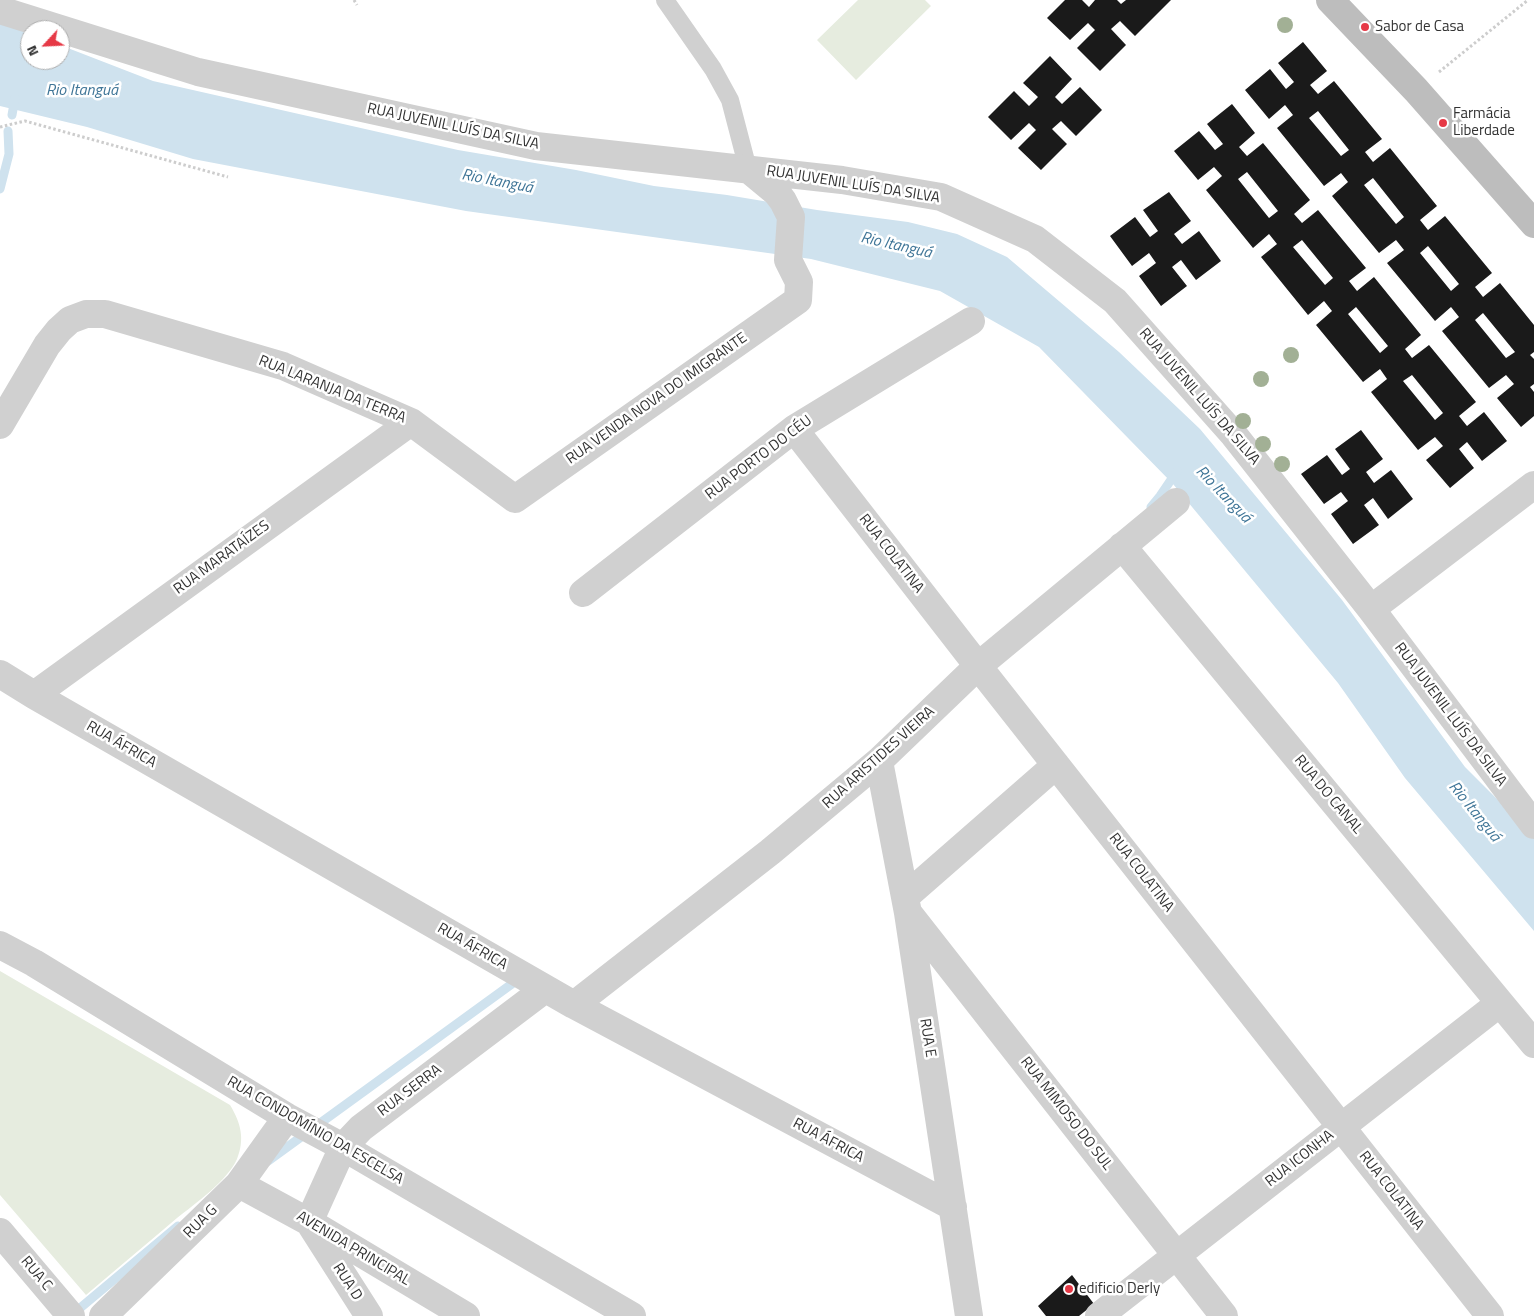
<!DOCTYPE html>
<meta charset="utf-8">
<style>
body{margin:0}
#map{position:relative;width:1534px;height:1316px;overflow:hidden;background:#fff;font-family:"Titillium Web",sans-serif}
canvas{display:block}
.north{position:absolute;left:20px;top:20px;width:50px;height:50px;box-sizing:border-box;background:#fff;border:1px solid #adadad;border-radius:50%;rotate:245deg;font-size:14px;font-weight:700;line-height:20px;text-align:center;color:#333}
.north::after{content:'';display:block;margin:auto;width:18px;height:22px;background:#e63946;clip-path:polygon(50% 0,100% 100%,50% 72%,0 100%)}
</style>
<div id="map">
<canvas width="1534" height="1316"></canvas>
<div class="north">N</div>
</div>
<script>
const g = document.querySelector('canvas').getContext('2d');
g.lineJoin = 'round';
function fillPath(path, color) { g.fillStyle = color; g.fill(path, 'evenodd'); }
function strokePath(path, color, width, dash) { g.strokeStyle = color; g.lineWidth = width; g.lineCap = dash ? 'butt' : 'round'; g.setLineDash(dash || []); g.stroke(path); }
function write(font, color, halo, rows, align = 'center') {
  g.font = font + ' "Titillium Web",sans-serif'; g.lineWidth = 5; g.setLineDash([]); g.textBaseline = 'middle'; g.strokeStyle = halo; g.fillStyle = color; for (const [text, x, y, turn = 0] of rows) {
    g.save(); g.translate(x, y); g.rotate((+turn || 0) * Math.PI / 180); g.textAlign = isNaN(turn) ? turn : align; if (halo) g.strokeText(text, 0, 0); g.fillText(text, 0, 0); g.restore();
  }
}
fillPath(new Path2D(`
 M858,0H925L931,6L856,80L817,40Z
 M0,971L230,1105C241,1123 245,1139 237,1159C228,1180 195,1204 177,1218C147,1244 116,1269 86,1295L0,1195Z`), '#e6ecdf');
fillPath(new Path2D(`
 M0,21L30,33V60H60V45L153,81L458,150L576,170L654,186L727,195L817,210L908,222L957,234L1007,257L1119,352L1200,429L1342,600L1465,767L1534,836V931L1405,778L1338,683L1173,484L1039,347L940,291L811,259L466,211L193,159L87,127L0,106Z`), '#cfe2ee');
strokePath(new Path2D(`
 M12,115L15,98
 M0,189L9,154L8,131
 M1151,507L1160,496L1177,471
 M268,1161L520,978
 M73,1314L178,1226`), '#cfe2ee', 9);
fillPath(new Path2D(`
 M1065,0H1082L1089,7L1095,0H1117L1121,4L1126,0H1171L1135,36L1120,21L1111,29L1126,45L1100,71L1077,48L1095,30L1088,23L1070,40L1047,18Z
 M1303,42L1327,71L1310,85L1318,94L1334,81L1382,139L1365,152L1373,162L1390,148L1437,206L1420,220L1428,230L1445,216L1492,273L1475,287L1483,297L1500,283L1534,325V352L1530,355L1534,359V384L1530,387L1534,392V416L1521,427L1497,398L1514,384L1506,375L1489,388L1442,331L1459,317L1451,307L1435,321L1387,263L1404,250L1396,240L1379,253L1332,196L1348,182L1341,173L1324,186L1277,128L1293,115L1285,105L1269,119L1245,90L1270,69L1286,89L1294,82L1278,63ZM1318,111L1349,150L1341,156L1309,118ZM1373,178L1404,217L1396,224L1364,185ZM1428,246L1459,284L1451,291L1420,253ZM1483,313L1515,352L1506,358L1475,320Z
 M1050,56L1072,79L1055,97L1062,104L1080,87L1102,110L1076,136L1061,121L1052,129L1067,144L1041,170L1018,148L1036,130L1029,123L1011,140L988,117L1014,91L1029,106L1038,97L1023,83Z
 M1232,104L1255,133L1239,147L1247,156L1263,143L1310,200L1294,214L1302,223L1318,210L1366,268L1349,281L1357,291L1374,277L1421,335L1405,349L1412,358L1429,345L1476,402L1459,416L1467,426L1484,412L1507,441L1482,461L1467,442L1459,449L1474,468L1450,488L1426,460L1443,446L1435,437L1418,450L1371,392L1387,379L1380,369L1363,382L1316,325L1332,311L1324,301L1308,315L1261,257L1277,244L1269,234L1253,248L1206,190L1222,176L1214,167L1198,180L1174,151L1199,131L1215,150L1223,144L1207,124ZM1247,172L1278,211L1269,218L1238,179ZM1302,240L1333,278L1325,285L1293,247ZM1356,307L1388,346L1380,353L1348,314ZM1412,375L1443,413L1435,420L1403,381Z
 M1169,192L1191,221L1174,234L1182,244L1199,231L1221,261L1196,280L1181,260L1172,267L1187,286L1161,306L1139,276L1156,263L1149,253L1132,266L1110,236L1135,217L1150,237L1158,231L1143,210Z
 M1361,430L1383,459L1366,472L1374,483L1391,470L1413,499L1388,519L1373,498L1364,505L1379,525L1353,544L1331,514L1348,501L1341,492L1324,504L1301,474L1327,455L1342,475L1350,469L1335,449Z
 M1072,1275L1094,1304L1079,1316H1046L1038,1306Z`), '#1a1a1a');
strokePath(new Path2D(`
 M354,0L357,5
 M1439,72L1528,0
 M0,127L25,121L228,177`), '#cdcdcd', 3, [2.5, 2.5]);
strokePath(new Path2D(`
 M665,0L713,69L730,100L748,169`), '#d0d0d0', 18);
strokePath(new Path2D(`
 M0,10L198,72L536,146L842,180L941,197L1035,239L1115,301L1234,435L1371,609L1534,825
 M0,425L47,345L59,330L70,320L86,314H105L283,366L411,422L515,499L798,300L799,282L788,260L791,217L783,201L777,193L748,169
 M794,429L978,666L1490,1316
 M1122,546L1534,1044
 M583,593L794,429L971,321
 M1371,609L1534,485
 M0,674L34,695L574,1005L953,1207
 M34,695L411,422
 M879,761L908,913L969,1316
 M905,897L1056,765
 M909,914L1224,1316
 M0,945L34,963L287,1117L343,1147L632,1316
 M574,1005L770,852L879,761L978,666L1176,502
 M239,1184L309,1222L466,1316
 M0,1232L71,1316
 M103,1316L239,1184L287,1117
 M369,1316L309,1222L343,1147L361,1128L545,989
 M1099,1316L1500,1003`), '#d0d0d0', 28);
strokePath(new Path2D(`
 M1330,0L1416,90L1534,224`), '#bdbdbd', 28);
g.fillStyle = '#a2b095';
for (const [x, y] of [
 [1285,25],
 [1291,355],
 [1261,379],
 [1243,421],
 [1263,444],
 [1282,464]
]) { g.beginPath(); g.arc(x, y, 8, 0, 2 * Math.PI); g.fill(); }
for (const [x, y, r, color] of [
 [1365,27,5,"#e63946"],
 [1443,123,5,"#e63946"],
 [1069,1289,5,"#e63946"]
]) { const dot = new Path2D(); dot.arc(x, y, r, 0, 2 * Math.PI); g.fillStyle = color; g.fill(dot); strokePath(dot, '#fff', 2); }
write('15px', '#333', '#fff', [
 ["Sabor de Casa",1375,27],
 ["Farmácia",1453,114],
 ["Liberdade",1453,131],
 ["edificio Derly",1079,1289]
], 'left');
write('15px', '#333', '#fff', [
 ["RUA JUVENIL LUÍS DA SILVA",453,127,12],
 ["RUA JUVENIL LUÍS DA SILVA",853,185,9],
 ["RUA LARANJA DA TERRA",332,390,22],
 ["RUA JUVENIL LUÍS DA SILVA",1199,397,49],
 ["RUA VENDA NOVA DO IMIGRANTE",657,399,-35],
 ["RUA PORTO DO CÉU",759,458,-37],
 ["RUA COLATINA",891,554,52],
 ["RUA MARATAÍZES",222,558,-36],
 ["RUA JUVENIL LUÍS DA SILVA",1450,715,53],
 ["RUA ÁFRICA",121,745,30],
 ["RUA ARISTIDES VIEIRA",879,758,-42],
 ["RUA DO CANAL",1328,795,50],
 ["RUA COLATINA",1141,873,52],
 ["RUA ÁFRICA",472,947,30],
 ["RUA E",927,1038,81],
 ["RUA SERRA",410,1091,-37],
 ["RUA MIMOSO DO SUL",1066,1114,52],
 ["RUA CONDOMÍNIO DA ESCELSA",315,1131,30],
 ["RUA ÁFRICA",828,1141,28],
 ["RUA ICONHA",1300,1159,-38],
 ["RUA COLATINA",1391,1191,52],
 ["RUA G",201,1222,-45],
 ["AVENIDA PRINCIPAL",353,1249,31],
 ["RUA C",36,1274,50],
 ["RUA D",347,1282,57]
]);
write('italic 16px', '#3f7597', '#fff', [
 ["Rio Itanguá",82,91],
 ["Rio Itanguá",497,182,11],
 ["Rio Itanguá",896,246,13],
 ["Rio Itanguá",1223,495,46],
 ["Rio Itanguá",1474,812,51]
]);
</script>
